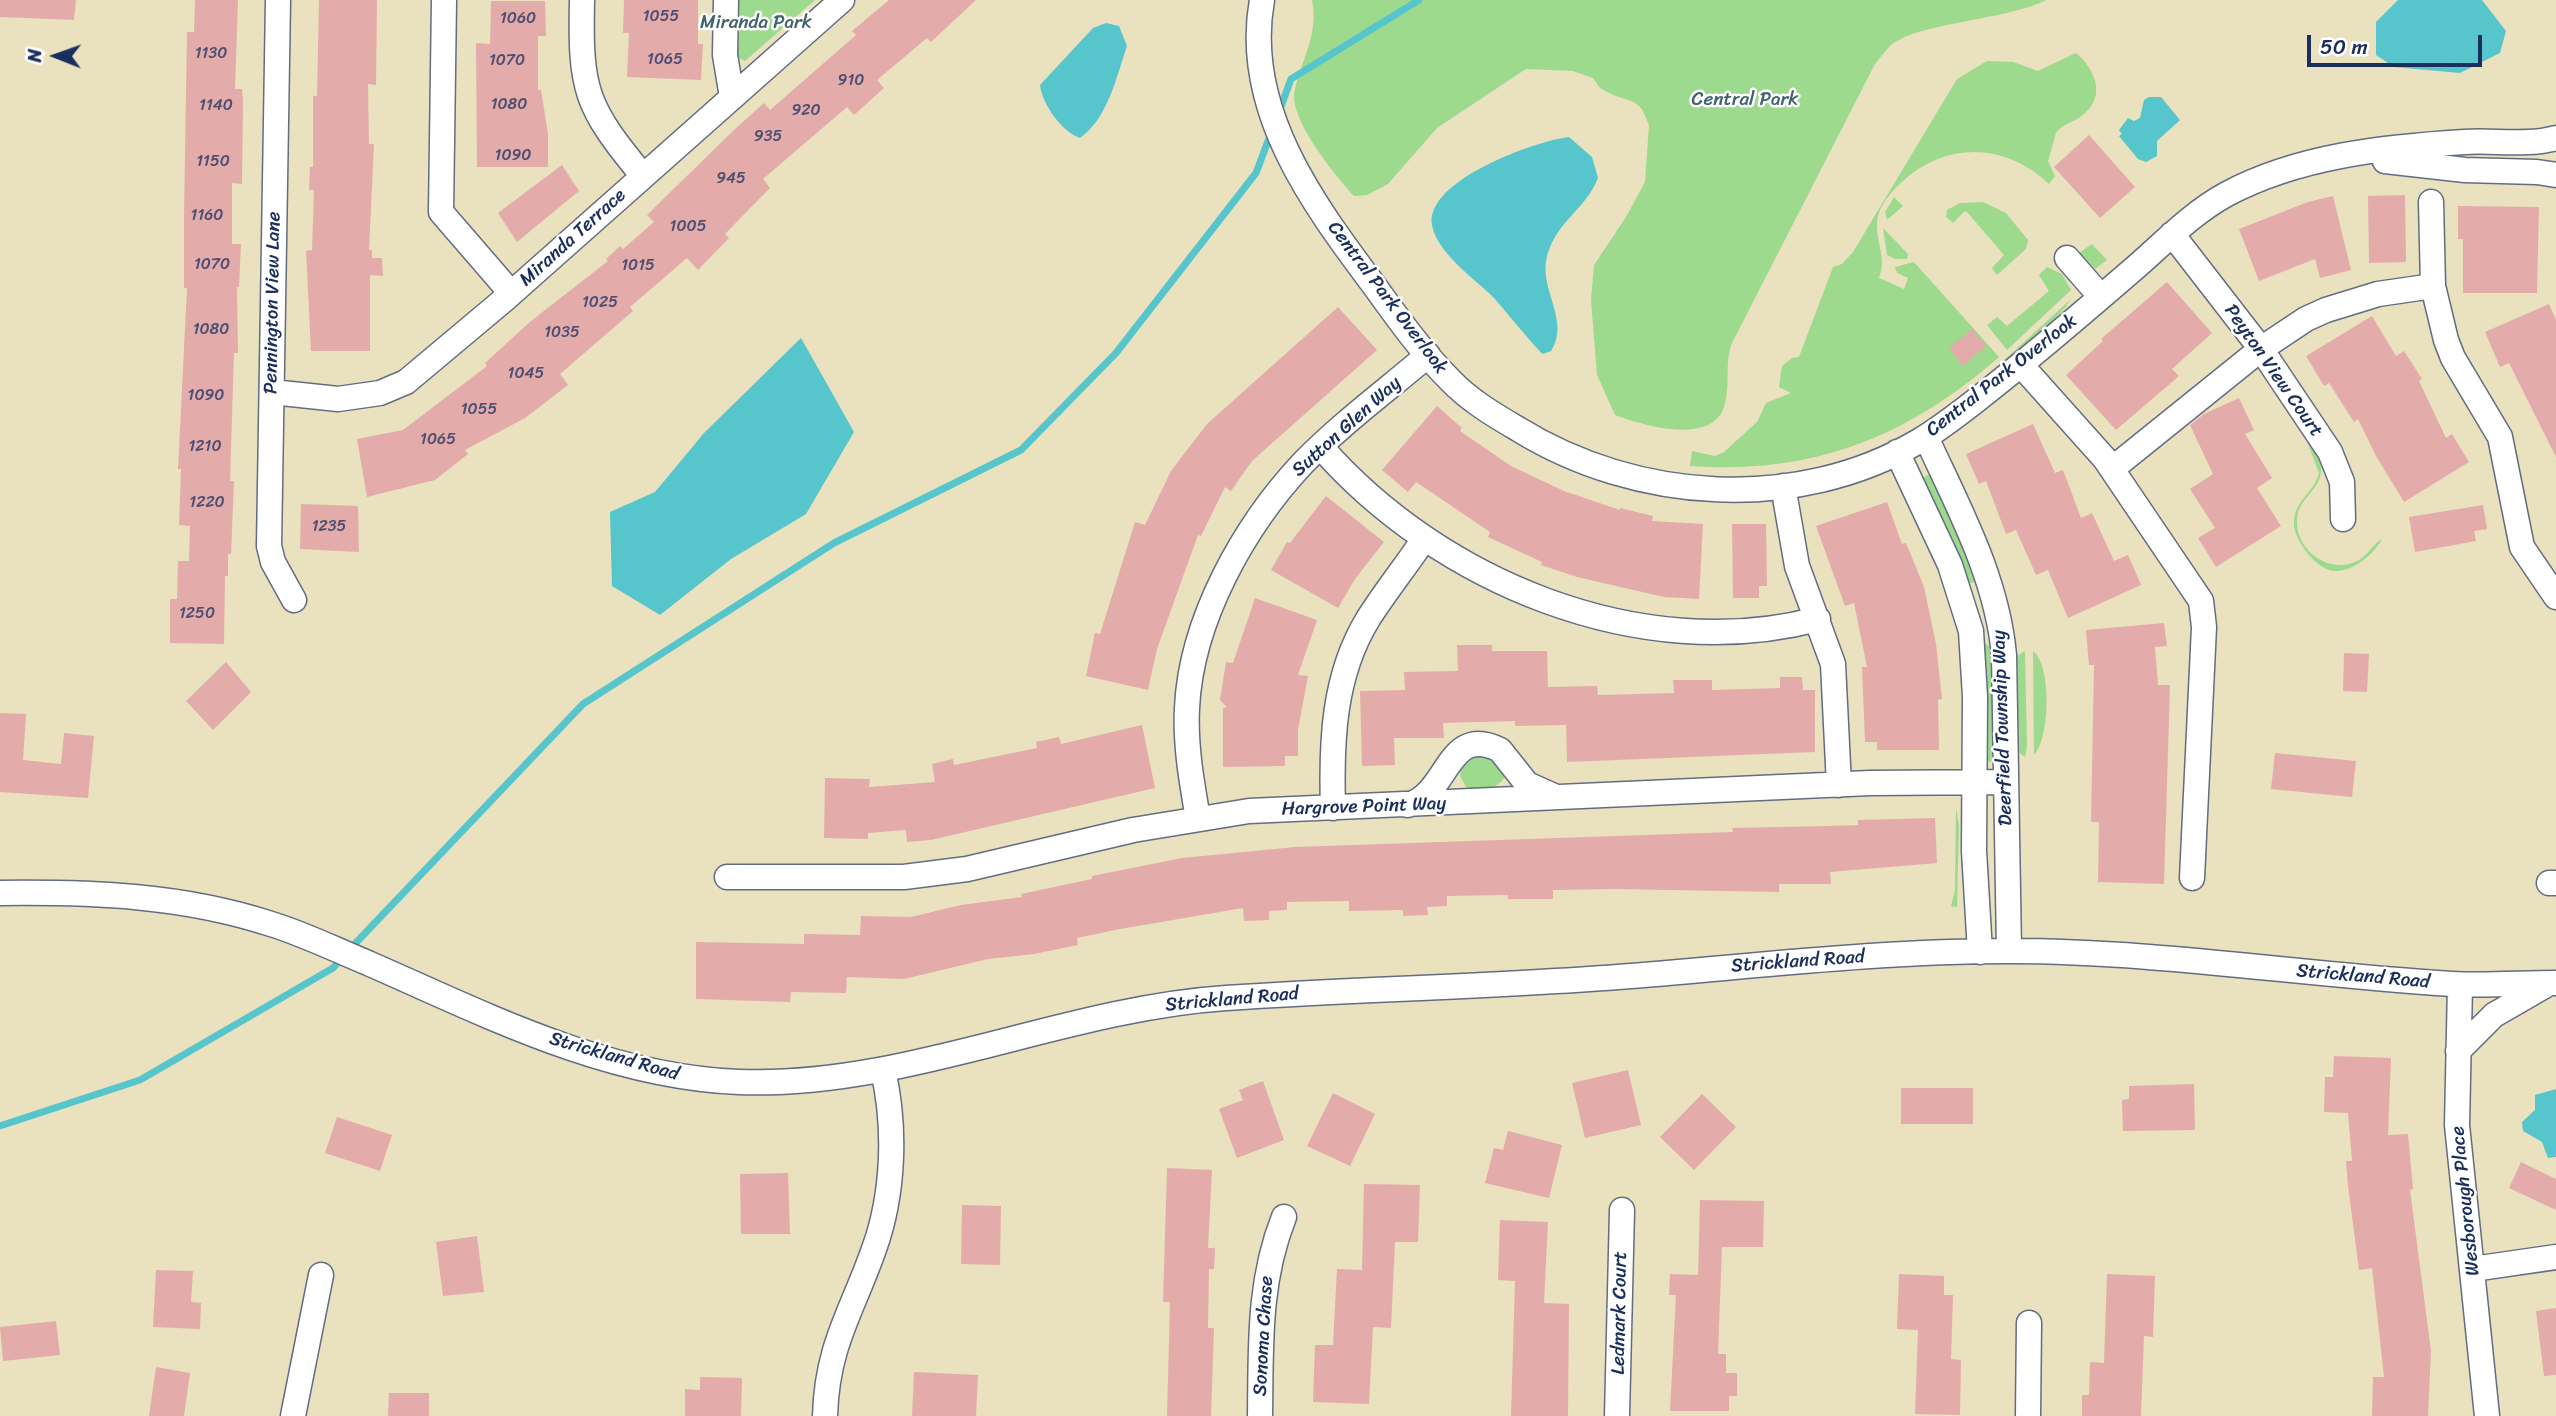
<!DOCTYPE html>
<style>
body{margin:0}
#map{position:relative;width:2556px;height:1416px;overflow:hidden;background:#eae1bf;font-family:Sriracha,sans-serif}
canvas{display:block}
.north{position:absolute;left:21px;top:21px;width:70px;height:70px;-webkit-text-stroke:5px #fff;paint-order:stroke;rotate:271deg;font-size:19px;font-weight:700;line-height:28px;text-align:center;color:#1b2f5e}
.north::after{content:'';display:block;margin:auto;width:24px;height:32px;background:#1b2f5e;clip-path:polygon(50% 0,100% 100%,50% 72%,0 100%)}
.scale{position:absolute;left:2307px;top:35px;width:175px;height:32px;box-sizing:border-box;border:4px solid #1b2f5e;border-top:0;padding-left:9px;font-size:21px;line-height:24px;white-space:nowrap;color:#1b2f5e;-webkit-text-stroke:5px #fff;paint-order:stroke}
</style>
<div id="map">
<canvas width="2556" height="1416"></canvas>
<div class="north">N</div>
<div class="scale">50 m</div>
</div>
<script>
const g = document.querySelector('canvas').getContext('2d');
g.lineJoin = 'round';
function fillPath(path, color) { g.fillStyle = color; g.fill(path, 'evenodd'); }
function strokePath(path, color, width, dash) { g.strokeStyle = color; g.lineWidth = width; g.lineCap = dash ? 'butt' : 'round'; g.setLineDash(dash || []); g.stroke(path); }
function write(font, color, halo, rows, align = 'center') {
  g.font = font + ' Sriracha,sans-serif'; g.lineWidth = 5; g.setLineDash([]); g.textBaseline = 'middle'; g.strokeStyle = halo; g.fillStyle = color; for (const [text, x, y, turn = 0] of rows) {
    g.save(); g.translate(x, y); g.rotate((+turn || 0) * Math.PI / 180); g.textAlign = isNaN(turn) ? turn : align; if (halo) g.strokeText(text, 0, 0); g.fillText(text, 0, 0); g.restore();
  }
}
fillPath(new Path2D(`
 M734,0H815L745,61L734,55Z
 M1312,0H2046C2005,21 1915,22 1889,47C1884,52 1880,58 1875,64L1732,343C1724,364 1731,385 1724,407C1711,446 1642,425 1615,415L1597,375L1591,300L1594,265L1626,217L1645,182L1649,125L1642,109L1634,102L1613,95L1600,88L1593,78L1573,71L1526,69L1437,128L1388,184L1367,195L1354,196C1336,176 1287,118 1295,89C1302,59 1319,33 1312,0Z
 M2076,53C2094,68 2107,95 2084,114C2075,122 2063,123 2056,133L2048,161L2055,176L2049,184C2006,143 1947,141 1903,181C1894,189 1885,199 1880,210C1870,235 1889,255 1879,278L1904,289L1908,278L1897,273L1895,267L1914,262L1999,357C1908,437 1812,475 1690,466L1692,451L1715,456L1724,452L1757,422L1766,403L1791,393L1779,387L1782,366L1792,358L1799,357L1833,267L1842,264L1853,252L1957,79L1987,61L2013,62L2038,71Z
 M1894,197L1903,206L1887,220L1885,212Z
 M1983,202L2006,213L2028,240L2026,249L1997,275L1992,268L2004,255L1967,212L1965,211L1953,223L1946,217L1947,210L1960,203Z
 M1883,228L1908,254L1907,259H1895L1887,255Z
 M2092,244L2107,260L2095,269L2079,253Z
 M2047,267L2062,274L2071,290L2007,350L1987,325L1997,317L2007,326L2049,291L2039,275Z
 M2070,300C2062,320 1949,412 1927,421L1977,385Z
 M2306,439C2312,449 2322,459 2321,472C2319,491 2298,499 2297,519C2295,549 2327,574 2355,562C2367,558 2373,543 2382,539C2374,554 2353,572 2335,571C2318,571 2295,542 2294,525C2293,501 2314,493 2319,473Z
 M1930,474L1957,530L1975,580L1973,583L1966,582L1920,479Z
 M1986,644L1992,648L1994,759L1991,762L1987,761L1982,645Z
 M2025,651L2027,747L2025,757L2016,750L2015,657Z
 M2033,651C2052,665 2050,739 2034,755Z
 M1489,756L1506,775C1498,790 1480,793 1466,787L1460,776L1461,767L1472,757Z
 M1956,808L1959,825L1957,907L1951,906L1955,891Z`), '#9dda8e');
fillPath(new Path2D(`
 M2398,0H2482L2506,31L2500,53L2460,73L2394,67L2376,55V22Z
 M1106,23L1119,26L1127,46C1116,78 1108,118 1080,138C1062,132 1042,104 1040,85L1093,28Z
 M2149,97H2161L2180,120L2157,141V156L2146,162L2138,159L2119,136L2122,134L2119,130L2128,118L2134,121L2140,118L2144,100Z
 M1569,137L1592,157L1598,178C1585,211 1553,223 1546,261C1541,292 1570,322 1551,351L1543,354C1539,352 1502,307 1494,298C1475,279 1437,253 1432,225C1425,180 1536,141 1569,137Z
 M801,338L854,432L806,514L731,559L660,615L612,586L610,512L655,492L704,433Z
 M2556,1089V1157L2548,1158L2542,1142L2523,1131L2522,1122L2535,1110V1095Z`), '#57c5cc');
strokePath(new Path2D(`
 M1279,112L1291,79L1419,0
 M350,949L583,704L834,543L1021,450L1116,353L1256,173L1271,133
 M0,1126L140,1080L333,968L342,958`), '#57c5cc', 7);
fillPath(new Path2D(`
 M0,0H76L74,20L0,17Z
 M195,0H238L235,89H242L243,101L242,184L232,183V244H241L239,287H237L238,353H234L230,481H234L231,554H228V576H225L224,644L170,643V599H177L178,561H189L190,526L179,525L181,469H178L187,288H184V214L187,32H194Z
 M319,0H377L376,85L368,84L369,144H374L369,250H372V258H382L383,276L370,275V351H311L306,251L312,250L314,190H309L310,167H313V96H317Z
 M624,0H698V44H703L701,80L627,77L629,33H623Z
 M889,0H976L931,42L927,38L877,80L884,88L854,115L847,107L763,179L770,188L725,234L729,238L698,270L687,258L630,307L633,311L560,374L568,385L525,418L465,450L468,454L435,480L367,497L357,439L403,430L487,366L485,363L531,321L608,261L606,259L620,246L623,249L654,222L647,215L736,128L764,103L770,110L856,35L852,31Z
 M491,1H545L546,36H538V90H541L548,134V167H477L476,43L490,44Z
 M2089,135L2135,187L2100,218L2054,167Z
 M562,165L579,191L517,242L498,213Z
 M2405,195L2406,262L2369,263L2368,196Z
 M2333,196L2351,270L2320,278L2315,259L2259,281L2239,229L2308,202Z
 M2458,206L2539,207L2537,293H2463V239H2458Z
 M2167,282L2212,333L2172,369L2179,376L2116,430L2066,375L2103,341L2101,339Z
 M2549,304L2556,320V457L2509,363L2500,367L2485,332Z
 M1338,307L1377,350L1252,461L1231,491L1225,487L1201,536L1198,535L1157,649L1148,690L1086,676L1095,633L1100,634L1135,522L1145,525L1171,471L1207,424Z
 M2372,316L2396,356L2404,351L2422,379L2419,381L2446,438L2452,434L2469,462L2404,502L2376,456L2358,419L2354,422L2329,383L2324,386L2306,356Z
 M1972,329L1986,346L1963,366L1949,348Z
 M2239,398L2254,430L2245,434L2272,478L2257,488L2281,526L2216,567L2198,538L2215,528L2190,489L2213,474L2190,425L2204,414Z
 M1437,406L1462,428L1460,431L1511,466L1564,491L1620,510V508L1653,516L1652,521L1703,524L1699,599L1664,597L1577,577L1541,565L1542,562L1488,537L1490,532L1416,482L1408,492L1382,470Z
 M2033,424L2055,473L2063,470L2081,518L2092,513L2114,561L2128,555L2141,585L2068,618L2048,570L2036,575L2016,530L2006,534L1986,481L1979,484L1966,454Z
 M1326,496L1384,542L1355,579L1338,608L1271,570L1287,542L1290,543Z
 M1887,502L1902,544L1906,543L1924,587L1936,644L1942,699L1938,700L1939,750H1877V742H1865L1862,667H1867L1854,603L1845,606L1816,526Z
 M301,504L358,506L359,552L300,549Z
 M2483,505L2487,529L2474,531L2476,541L2415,552L2409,517Z
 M1732,524H1766L1767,586H1759V598H1733Z
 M1255,598L1317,620L1298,675L1308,676L1298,730V756H1285V766L1223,767V708L1227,707L1220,700L1226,662L1233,663Z
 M2164,623L2167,646L2155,647L2158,685H2170L2164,884L2098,882L2099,822H2091L2094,665H2089L2086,630Z
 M1457,645H1492V651H1547L1548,687L1597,686L1598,695L1674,693L1673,680H1712V690L1780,688V677H1802L1803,690H1815V752L1567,762L1566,725L1515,726V721L1443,723L1444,738H1394L1395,765L1362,766L1360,691L1405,690L1404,672L1458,671Z
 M2344,653L2369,654L2367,692L2343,691Z
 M226,662L251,692L213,730L186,701Z
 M0,713L26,714L23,760L61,764L64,733L94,736L88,798L0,792Z
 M1142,725L1155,788L931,840L907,842L906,830L868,833V839L824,838L825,778L870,779L869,787L935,782L932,764L953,759L954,765L1037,748L1036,742L1059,737L1061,744Z
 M2275,753L2356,761L2352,797L2271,789Z
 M1935,818L1937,863L1830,872L1831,884H1779V892L1614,889L1553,890V899H1508V895L1447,896V906L1427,907L1428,915L1403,916V910L1349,911V901L1287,902V910L1269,911V920L1244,921L1243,908L1120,929L1077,938L1078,945L1034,954L988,959L904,979L847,977L846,993L791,992L790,1002L696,999V942L804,944V934L860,935L861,916L911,917L961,905L1022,897L1021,894L1092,879V876L1182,858L1295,847L1733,832L1732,828L1829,826L1858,825V820Z
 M2334,1056L2391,1058L2388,1135L2408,1134L2413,1189L2410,1190L2431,1351L2428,1416H2372L2373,1377H2384L2372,1268L2359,1270L2348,1186L2346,1161H2352L2348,1113L2324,1112L2325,1077H2333Z
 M1628,1070L1641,1125L1585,1138L1572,1083Z
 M1263,1081L1284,1140L1237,1158L1219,1109L1243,1100L1239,1090Z
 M2194,1084L2195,1130L2123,1131L2122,1100L2129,1099V1086Z
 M1901,1088H1973V1124H1901Z
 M1333,1093L1375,1114L1350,1166L1307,1146Z
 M1702,1094L1736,1127L1694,1170L1660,1137Z
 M337,1117L392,1135L380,1171L325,1153Z
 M1508,1131L1562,1145L1549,1198L1485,1183L1494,1148L1503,1150Z
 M2521,1162L2556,1179V1210L2509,1188Z
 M1167,1168L1212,1170L1208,1248H1215L1214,1269H1209L1208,1328H1214L1211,1416H1167L1170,1302H1163Z
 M788,1173L790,1234H741L740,1174Z
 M1364,1184L1420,1185L1418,1242H1395L1391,1328L1373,1327L1369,1404L1313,1402L1315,1345H1333L1337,1269L1362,1270Z
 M1700,1200L1764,1201L1763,1247H1722L1718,1354H1726V1373H1737V1396H1729V1411H1670L1676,1295H1669L1670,1274L1698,1275Z
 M962,1205L1001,1206L1000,1265L961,1264Z
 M1500,1220L1548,1222L1544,1303L1569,1304L1568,1416H1511L1515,1281L1498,1280Z
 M477,1236L484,1292L443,1296L436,1242Z
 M156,1270L193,1271L191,1302L201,1303L200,1329L153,1327Z
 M1899,1274L1944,1276V1295H1953L1951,1359L1961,1360L1960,1415L1915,1414L1918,1330L1897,1329Z
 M2107,1274L2155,1276L2153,1337L2144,1336L2141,1416H2082V1395H2089L2090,1362L2104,1363Z
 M2556,1308V1375L2544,1376L2536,1311Z
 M56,1321L60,1355L3,1361L0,1327Z
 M156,1367L190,1373L184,1416H149Z
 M914,1372L978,1375L976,1416H912Z
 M700,1377L742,1378L741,1416H685V1389L700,1390Z
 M389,1393H429V1416H388Z`), '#e3acaa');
const minor = new Path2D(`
 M278,0L269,546L273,562L294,600
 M444,0L441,212L511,293
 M582,0C580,90 585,106 643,176
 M726,0L725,55L732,97
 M1262,0C1242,110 1314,205 1376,288C1399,320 1422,352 1450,380C1469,400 1494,415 1518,429C1636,502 1797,513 1919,441C1938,430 1956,416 1974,402C2027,361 2078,317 2129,273C2161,246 2190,214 2227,194C2298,156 2384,147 2464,142C2494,140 2527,146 2556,138
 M2385,161L2465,170L2537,172L2556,175
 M2431,202L2433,286L2446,340L2453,358L2500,437L2522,547L2556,597
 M2172,234L2261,349L2330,452L2342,482L2343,519
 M2067,258L2101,297
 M2021,365L2105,459L2201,601L2204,627L2192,878
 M272,392L338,399L380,393L406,382L505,299L842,0
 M1926,437C1958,507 1997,577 2004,655L2009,951
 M1321,447C1438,581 1640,666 1818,619
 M1897,452L1950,565L1971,631L1975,697L1974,851L1980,952
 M2112,469L2261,349L2306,319L2326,310L2378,294L2433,286
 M1783,486L1797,566L1833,664L1839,785
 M1408,805C1449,794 1447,723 1500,750L1527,784L1554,796
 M1333,808C1331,743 1333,676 1368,619C1385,592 1406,566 1424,539
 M1198,819C1192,783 1185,746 1187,708C1191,620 1244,526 1303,463C1341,424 1387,390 1428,355
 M727,877H904L967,869L1133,830L1249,811L1870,783L2006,782
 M2549,883H2556
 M0,893C93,892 182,895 271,924C304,934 336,950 368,963C486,1015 608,1077 739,1082C906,1088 1061,1009 1226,998C1357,989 1487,987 1618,977C1748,967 1878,951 2009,951C2157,951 2304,975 2452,984C2486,986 2521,983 2556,983
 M2460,985L2457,1125L2487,1416
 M2458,1051L2494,1015L2546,985
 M2473,1269L2556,1257
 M293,1416L321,1275
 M825,1416C827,1345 852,1312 874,1249C894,1194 896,1127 883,1070
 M1260,1416C1261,1347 1258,1282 1284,1217
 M1617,1416L1622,1210
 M2028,1416L2029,1323`);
strokePath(minor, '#636d80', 27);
strokePath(minor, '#fff', 24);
write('16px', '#4d4e71', null, [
 ["1055",661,17],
 ["1060",518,19],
 ["1130",211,54],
 ["1065",665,60],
 ["1070",507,61],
 ["910",851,81],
 ["1080",509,105],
 ["1140",216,106],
 ["920",806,111],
 ["935",768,137],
 ["1090",513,156],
 ["1150",213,162],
 ["945",731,179],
 ["1160",207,216],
 ["1005",688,227],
 ["1070",212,265],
 ["1015",638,266],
 ["1025",600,303],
 ["1080",211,330],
 ["1035",562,333],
 ["1045",526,374],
 ["1090",206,396],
 ["1055",479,410],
 ["1065",438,440],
 ["1210",205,447],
 ["1220",207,503],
 ["1235",329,527],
 ["1250",197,614]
]);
write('19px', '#42626c', '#fff', [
 ["Miranda Park",756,23],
 ["Central Park",1745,100]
]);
write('19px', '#1b2f5e', '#fff', [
 ["Miranda Terrace",573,238,-42],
 ["Central Park Overlook",1387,298,53],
 ["Pennington View Lane",273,303,-89],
 ["Peyton View Court",2273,371,55],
 ["Central Park Overlook",2002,376,-38],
 ["Sutton Glen Way",1347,427,-42],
 ["Deerfield Township Way",2003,728,-92],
 ["Hargrove Point Way",1364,807,-2],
 ["Strickland Road",1798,962,-4],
 ["Strickland Road",2363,977,5],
 ["Strickland Road",1232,1000,-5],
 ["Strickland Road",614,1057,16],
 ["Wesborough Place",2466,1201,-96],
 ["Ledmark Court",1620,1313,-89],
 ["Sonoma Chase",1264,1336,-87]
]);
</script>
